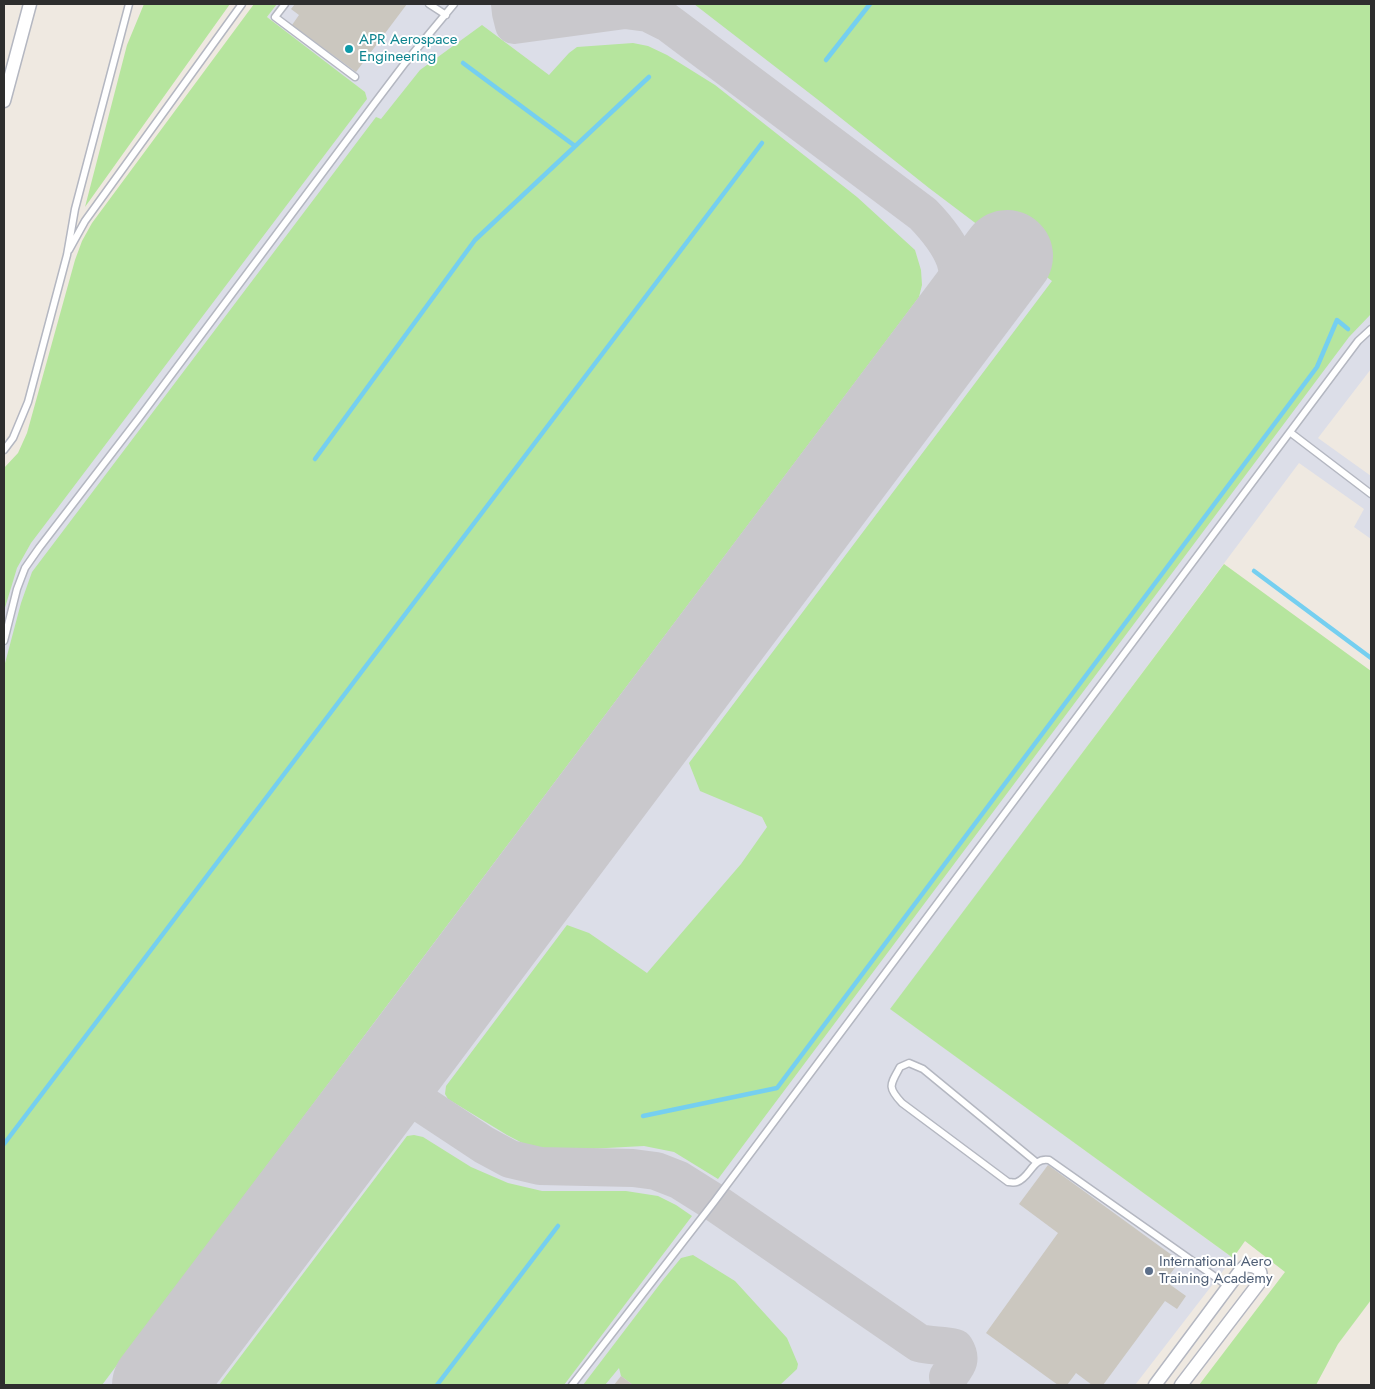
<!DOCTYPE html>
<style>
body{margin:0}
#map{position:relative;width:1375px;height:1389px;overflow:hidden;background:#efe9e1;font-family:Jost,sans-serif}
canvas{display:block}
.frame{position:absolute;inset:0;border:5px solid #2e2e2e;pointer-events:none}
</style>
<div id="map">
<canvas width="1375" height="1389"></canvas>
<div class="frame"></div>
</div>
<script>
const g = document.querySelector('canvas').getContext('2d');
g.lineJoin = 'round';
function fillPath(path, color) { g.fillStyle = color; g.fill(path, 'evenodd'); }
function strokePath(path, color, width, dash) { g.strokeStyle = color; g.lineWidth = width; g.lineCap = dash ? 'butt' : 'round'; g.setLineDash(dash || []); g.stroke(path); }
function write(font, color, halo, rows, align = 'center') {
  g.font = font + ' Jost,sans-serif'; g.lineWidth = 4; g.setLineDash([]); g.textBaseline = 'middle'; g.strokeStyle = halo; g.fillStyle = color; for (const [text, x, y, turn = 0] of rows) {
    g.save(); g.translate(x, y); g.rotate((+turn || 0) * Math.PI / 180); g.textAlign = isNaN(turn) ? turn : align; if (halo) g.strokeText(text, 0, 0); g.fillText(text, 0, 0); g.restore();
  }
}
fillPath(new Path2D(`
 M277,4H1371V369L1318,438L1371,476V539L1354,527L1364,509L1299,463L891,1009L1233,1258L1135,1385H4V575L364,92L267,17Z`), '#dcdee8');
fillPath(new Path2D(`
 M144,4H230L85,207L127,45Z
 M254,4H277L267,17L365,92L367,99L31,543L17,568L4,611V468L18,453L27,433L75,260L82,241L92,223Z
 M694,4H1371V314L1349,337L718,1179L674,1152L644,1146L588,1149H553L528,1146L507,1135L448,1099L445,1094L446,1086L567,925L589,933L647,973L741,864L767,827L762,817L700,791L689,763L1052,281L929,188L817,99Z
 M482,25L549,75L569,53L577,47L633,43L648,46L667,55L715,85L857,197L915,250L921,270L922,285L919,297L102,1385H4V667L21,603L32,572L376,117L381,119L420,70Z
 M1224,564L1371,671V1300L1338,1344L1316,1385H1199L1285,1272L1245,1241L1233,1258L890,1009Z
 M414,1135L423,1137L471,1167L508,1183L542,1191H626L658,1196L676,1205L692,1216L564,1385H219L407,1136Z
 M693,1255L735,1281L787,1338L798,1364L797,1369L780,1385H633L621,1376L619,1368L605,1385H583L663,1280L681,1258Z`), '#b6e59e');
strokePath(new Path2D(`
 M826,60L870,4
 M463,63L575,146
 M315,459L475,240L649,77
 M1254,571L1371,658
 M643,1116L777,1088L1317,367L1337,320L1348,329
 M4,1144L762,143
 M437,1385L558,1226`), '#75cff0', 4.5);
strokePath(new Path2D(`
 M510,4L511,13L514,25L625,10L648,13L666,22
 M643,4L923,214C952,244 969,272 953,314C947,331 935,347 927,362
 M415,1045L411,1060L409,1074L410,1083L422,1104L484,1145L510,1159L540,1166L633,1168L656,1171L679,1180L714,1202L919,1343C931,1346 943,1345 955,1348C963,1361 956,1366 948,1377
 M364,1113C383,1099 399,1091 422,1104`), '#c9c8cc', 38);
strokePath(new Path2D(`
 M158,1385L415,1045L1007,256`), '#c9c8cc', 92);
fillPath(new Path2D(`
 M295,4H407L356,72L292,25L299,15L291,9Z
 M1048,1165L1180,1261L1165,1281L1186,1296L1177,1309L1165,1301L1103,1385H1092L1076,1373L1067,1385H1058L986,1333L1058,1233L1019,1204Z
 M621,1376L633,1385H614Z`), '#cbc7bf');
const service = new Path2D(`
 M285,4L275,17L355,77
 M429,4L446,15
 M69,250L85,221L242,4
 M1291,433L1371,494
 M4,450L13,438L28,402L67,255L75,209L129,4
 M4,641L17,589L25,568L39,548L139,418L374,104L405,63L454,4
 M1036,1162L923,1069L909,1063L900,1067C890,1085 887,1087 902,1103L1008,1182C1011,1182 1014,1183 1017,1182C1031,1177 1032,1157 1049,1160L1228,1286
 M572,1385L714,1202L1358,341L1371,329`);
const minor = new Path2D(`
 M4,101L30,4
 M1155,1385L1240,1271L1245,1266C1257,1265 1264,1270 1259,1283L1181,1385`);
strokePath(service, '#b4b7c1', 9);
strokePath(minor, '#b4b7c1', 15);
strokePath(service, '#fff', 6);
strokePath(minor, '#fff', 12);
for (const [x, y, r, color] of [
 [349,49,5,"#0f9aa8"],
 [1149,1271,5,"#5c6f8a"]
]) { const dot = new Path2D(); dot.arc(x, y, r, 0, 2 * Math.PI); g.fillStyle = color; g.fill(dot); strokePath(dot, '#fff', 2); }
write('15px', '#0d838f', '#fff', [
 ["APR Aerospace",359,40],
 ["Engineering",359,57]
], 'left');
write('15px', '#4e5e75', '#fff', [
 ["International Aero",1159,1262],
 ["Training Academy",1159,1279]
], 'left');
</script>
